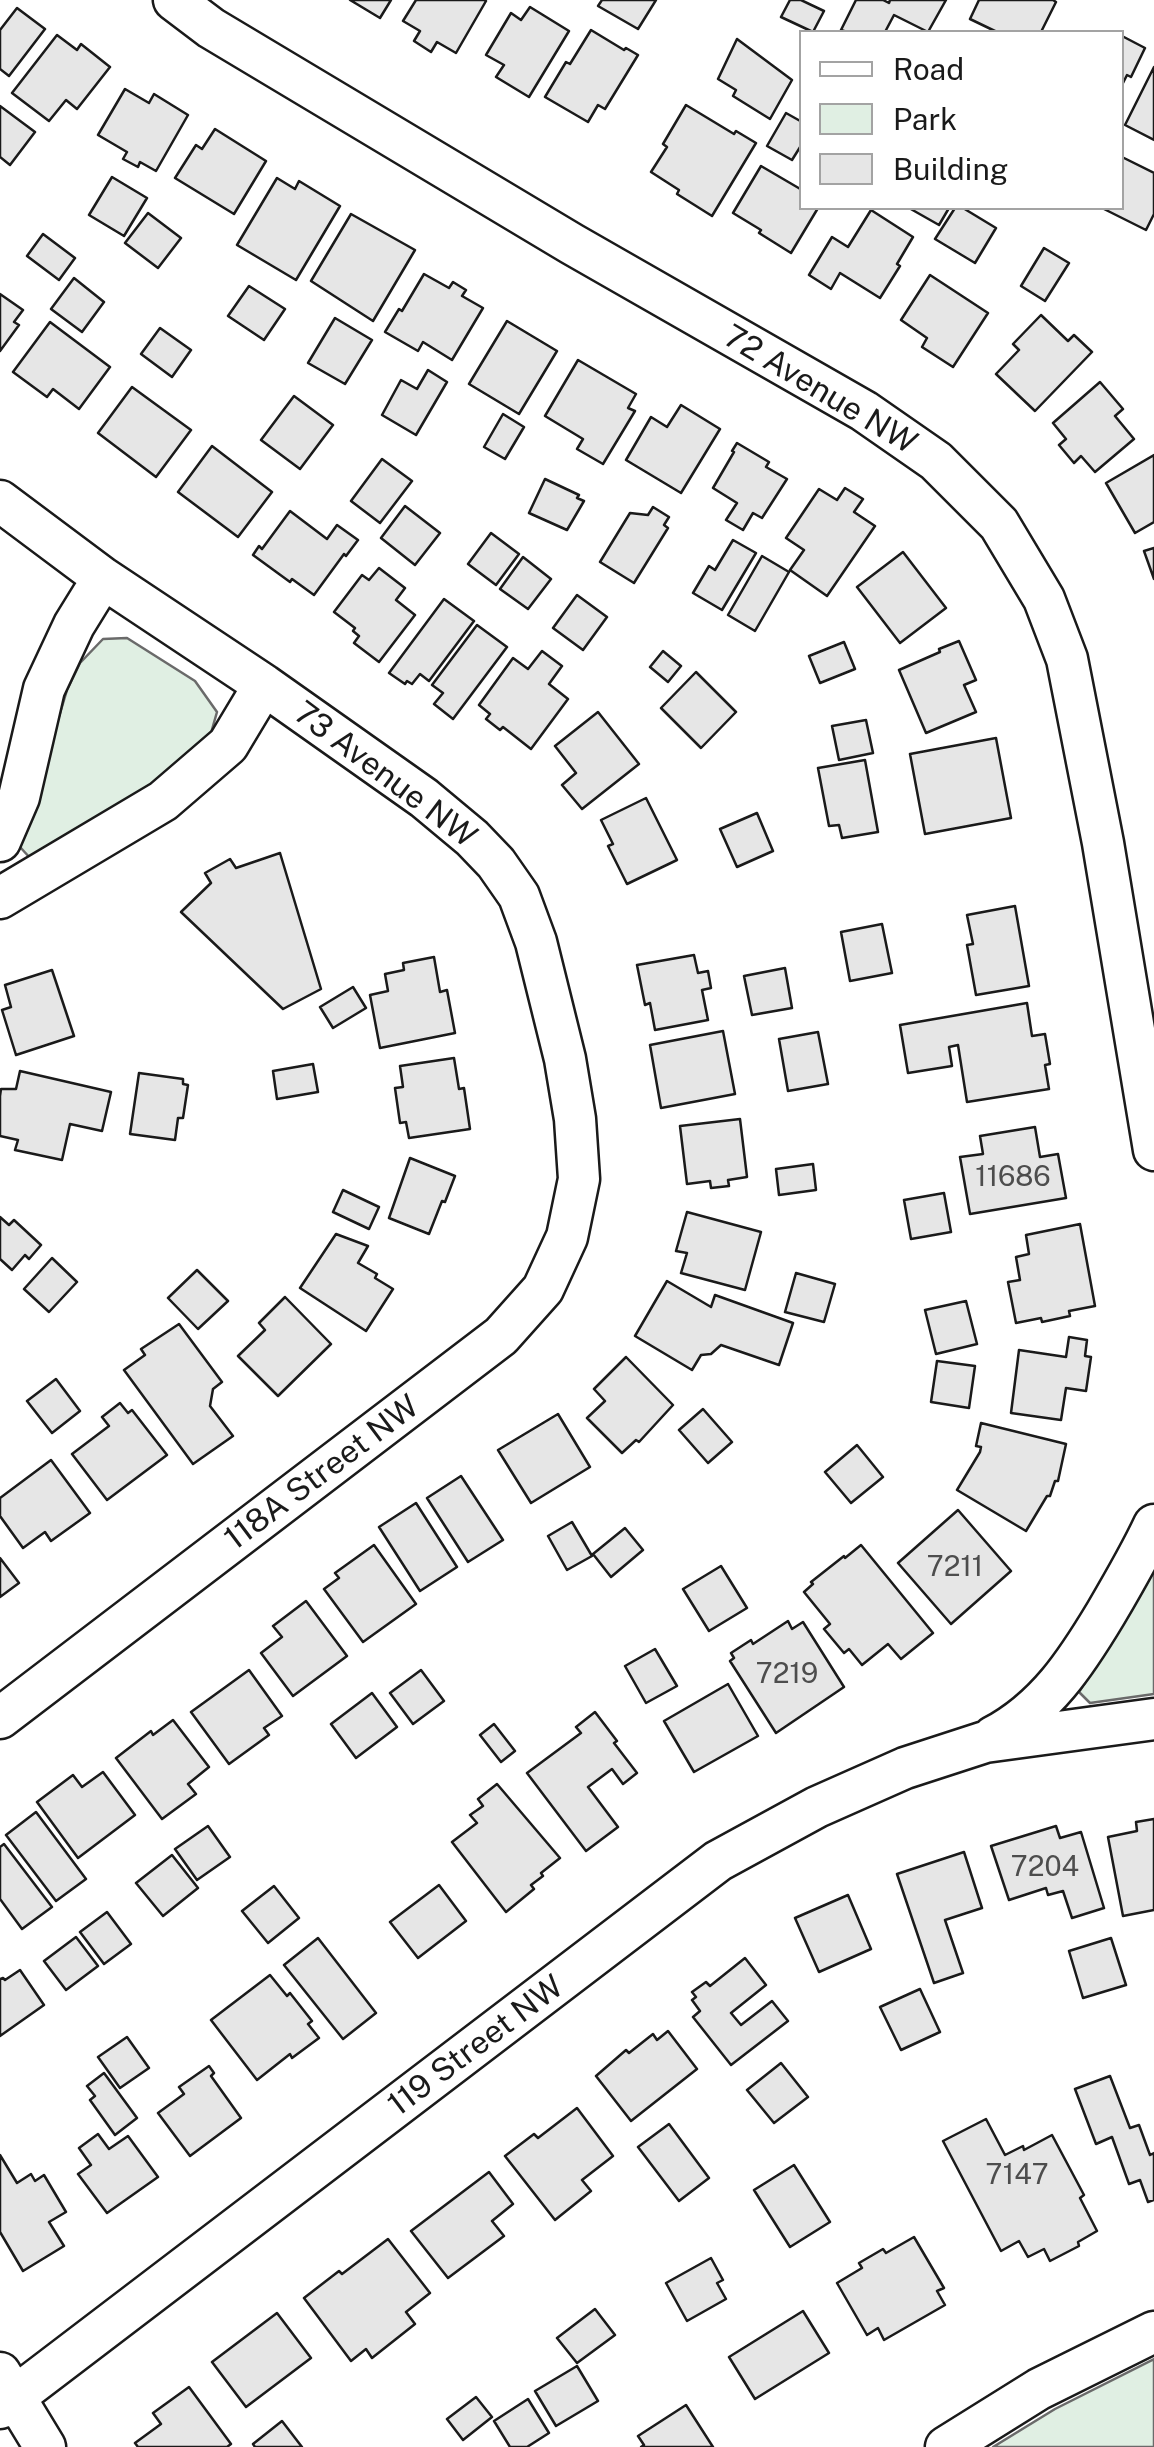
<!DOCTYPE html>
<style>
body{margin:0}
#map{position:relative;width:1154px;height:2447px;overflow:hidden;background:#fff;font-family:"Public Sans",sans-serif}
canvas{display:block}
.legend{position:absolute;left:799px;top:30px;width:325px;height:180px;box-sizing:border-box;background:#fff;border:2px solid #a3a3a3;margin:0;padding:12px 18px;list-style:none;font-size:30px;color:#1a1a1a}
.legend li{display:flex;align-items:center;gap:20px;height:50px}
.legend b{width:50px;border:2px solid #a3a3a3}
</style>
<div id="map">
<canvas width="1154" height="2447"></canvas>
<ul class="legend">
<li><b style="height:12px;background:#fff"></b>Road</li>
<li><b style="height:28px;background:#e0efe3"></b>Park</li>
<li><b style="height:28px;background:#e6e6e6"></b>Building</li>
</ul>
</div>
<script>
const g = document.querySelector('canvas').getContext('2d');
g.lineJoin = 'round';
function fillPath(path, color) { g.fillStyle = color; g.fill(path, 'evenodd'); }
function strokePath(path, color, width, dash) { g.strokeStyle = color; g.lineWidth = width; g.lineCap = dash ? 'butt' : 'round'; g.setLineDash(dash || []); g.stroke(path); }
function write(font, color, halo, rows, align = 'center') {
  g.font = font + ' "Public Sans",sans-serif'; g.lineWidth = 8; g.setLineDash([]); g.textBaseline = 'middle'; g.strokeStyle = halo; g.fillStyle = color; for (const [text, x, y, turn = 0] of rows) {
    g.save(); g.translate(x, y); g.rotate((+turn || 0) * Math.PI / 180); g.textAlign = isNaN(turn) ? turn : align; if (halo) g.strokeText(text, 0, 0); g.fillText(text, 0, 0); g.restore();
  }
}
const green = new Path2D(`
 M127,638L195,681L217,712L211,733L189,754L146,789L31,859L20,847L67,690L80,663L103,639Z
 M1154,1562V1694L1090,1703L1079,1692L1126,1618Z
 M1154,2359V2447H993L1055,2409Z`);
fillPath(green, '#e0efe3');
strokePath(green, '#6a6a6a', 2.5);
const building = new Path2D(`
 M350,0H391L380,18Z
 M416,0H484L486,1L456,53L437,42L431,52L414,41L420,31L403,21Z
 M602,0H656L638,29L598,6Z
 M790,0H801L824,11L813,32L781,17Z
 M856,0H883L889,3L890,0H946L928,32L894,15L885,32H847L841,30Z
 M979,0H1053L1056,2L1041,32H997L970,19Z
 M530,7L569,31L529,97L496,77L504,65L486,55L511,13L521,20Z
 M17,8L45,29L9,76L0,69V30Z
 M591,30L624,50L626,48L638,55L605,109L598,105L588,122L545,97L566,62L570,64Z
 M57,35L77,50L81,44L110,67L77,109L66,100L49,121L12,93Z
 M1122,36L1145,48L1131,77L1127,75L1122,85Z
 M737,39L792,80L770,119L733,96L736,90L718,79Z
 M1154,67V140L1125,125Z
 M125,89L149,103L154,94L188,115L156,171L140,162L138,167L123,159L127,152L98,135Z
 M686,105L734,134L736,131L756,143L712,216L677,194L679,190L651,172L667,147L663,144Z
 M0,106L35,132L10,165L0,157Z
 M786,113L802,122V144L792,160L767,146Z
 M215,129L266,161L234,214L175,178L196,145L202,149Z
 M1122,157L1154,173V214L1146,230L1102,208H1122Z
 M761,166L802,190V208H818L791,253L759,233L761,230L733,213Z
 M112,177L147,198L124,236L89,215Z
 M277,178L295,189L299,181L340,206L296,280L237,245Z
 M909,208H949L939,225Z
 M955,208H963L996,228L975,263L935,239Z
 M871,210L913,237L897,264L900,266L880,298L840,273L831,289L809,275L832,237L848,247Z
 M148,213L181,238L158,268L125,243Z
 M351,214L415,250L373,321L311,281Z
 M43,234L75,258L59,280L27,256Z
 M1044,248L1069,263L1045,301L1021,286Z
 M424,274L449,288L453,282L466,290L462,296L483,308L452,360L423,342L418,351L385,332L399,309L402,311Z
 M930,275L988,313L953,367L922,347L927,338L901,320Z
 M74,278L104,302L82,332L51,309Z
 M249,286L285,309L264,340L228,316Z
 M0,294L23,310L14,322L19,325L0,351Z
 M1041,315L1068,341L1074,335L1092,352L1035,411L996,374L1019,350L1013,344Z
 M335,318L372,340L345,384L308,363Z
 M507,321L557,351L519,414L469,384Z
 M50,322L110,367L79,409L53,389L47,397L13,372Z
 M160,328L191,350L172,377L141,354Z
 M578,360L636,394L628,408L635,411L603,464L577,449L583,439L545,416Z
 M428,370L447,382L416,435L382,415L401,380L417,389Z
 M1100,382L1123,409L1115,416L1134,439L1095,472L1081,456L1074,463L1059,445L1066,439L1053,423Z
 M132,387L191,430L156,477L98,433Z
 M294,396L333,425L300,469L261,440Z
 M681,405L720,429L681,493L626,460L651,417L667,427Z
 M503,414L524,427L505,459L484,447Z
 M737,443L769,462L766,467L787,479L762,518L753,513L743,530L726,520L737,503L713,488L734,452L732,451Z
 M212,446L272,492L238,537L178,492Z
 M1154,455V522L1135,533L1106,483Z
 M382,459L412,481L380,523L351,501Z
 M545,479L579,495L577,498L584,501L567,530L529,513Z
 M845,488L863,499L854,512L875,526L827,596L790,570L804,550L786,538L819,489L837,500Z
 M405,506L440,533L415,565L381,538Z
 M653,507L669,517L664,525L668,528L634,583L600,562L630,513L648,515Z
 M290,511L327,539L337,525L358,540L346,556L344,554L314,595L292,579L290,582L253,555L259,546L262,549Z
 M491,533L519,554L496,585L468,564Z
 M733,540L756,553L722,610L693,593L709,566L715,570Z
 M1154,548V579L1144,551Z
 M903,552L946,608L900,643L857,587Z
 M762,556L789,572L755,631L728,615Z
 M523,557L551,579L528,609L500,589Z
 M379,568L405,588L396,600L415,615L379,662L354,643L359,636L353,631L355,628L334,612L362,575L369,580Z
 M577,595L607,617L583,650L553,628Z
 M444,599L474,621L429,681L420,674L412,684L407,681L405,684L389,673Z
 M477,625L507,647L453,719L434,704L443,693L432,685Z
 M959,641L976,680L964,685L976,712L926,733L899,670L940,652L939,649Z
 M844,642L855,669L820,683L809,656Z
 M542,651L562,666L549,684L568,699L531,749L503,727L500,730L486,719L490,714L479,705L513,658L528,669Z
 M663,651L681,666L668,682L650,667Z
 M696,672L736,712L701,748L661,708Z
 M598,712L639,764L582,809L562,785L576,773L555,746Z
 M866,720L873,753L839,760L832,726Z
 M996,738L1011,818L925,834L910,754Z
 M865,760L878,832L842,838L839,825L829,826L818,768Z
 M646,798L677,860L627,884L608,846L613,844L601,820Z
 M757,813L773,851L737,867L720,829Z
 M280,853L321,989L283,1009L181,912L211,883L205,873L230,859L236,868Z
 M1015,906L1029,986L976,995L967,945L973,944L967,915Z
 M882,924L892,973L850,981L841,932Z
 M694,955L698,973L708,971L711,988L702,990L708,1020L655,1030L650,1003L645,1005L637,965Z
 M434,957L440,992L447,990L455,1033L380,1048L370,995L388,991L385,974L404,970L403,963Z
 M785,968L792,1008L752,1015L744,976Z
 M52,970L74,1036L16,1055L2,1010L11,1007L5,985Z
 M353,987L366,1008L333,1028L320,1007Z
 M1027,1003L1032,1036L1045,1034L1050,1064L1045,1065L1049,1089L967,1102L958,1045L949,1047L952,1066L908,1073L900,1025Z
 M723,1031L735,1094L661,1108L650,1045Z
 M818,1032L828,1084L788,1091L779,1039Z
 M454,1058L459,1089L464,1088L470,1129L409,1138L406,1122L400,1123L395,1088L403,1087L400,1066Z
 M313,1064L318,1092L277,1099L273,1071Z
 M20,1071L111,1092L102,1131L70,1124L62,1160L15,1150L18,1140L0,1136V1096L1,1089H16Z
 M139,1073L183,1079V1084L188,1085L183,1118H178L175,1140L130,1134Z
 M740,1119L747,1177L728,1180L729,1186L711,1188L710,1181L687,1184L680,1126Z
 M1035,1127L1040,1157L1058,1154L1066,1198L970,1214L960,1157L983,1154L980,1136Z
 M410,1158L455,1176L445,1202L442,1201L429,1234L389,1218Z
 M813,1164L816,1190L779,1195L776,1169Z
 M343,1190L379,1207L369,1229L333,1212Z
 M944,1193L951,1232L911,1239L904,1200Z
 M687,1212L761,1232L745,1290L681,1273L687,1253L676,1251Z
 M0,1217L9,1225L14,1220L41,1245L29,1259L25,1255L12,1270L0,1259Z
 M1080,1224L1095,1306L1069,1311L1070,1316L1042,1322L1041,1318L1016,1323L1008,1282L1020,1280L1016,1257L1029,1254L1026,1235Z
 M336,1234L368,1246L358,1263L377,1274L375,1278L393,1289L366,1331L300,1288Z
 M52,1258L77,1282L49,1312L24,1289Z
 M197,1270L228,1301L198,1329L168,1298Z
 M796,1273L835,1284L824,1322L785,1312Z
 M667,1281L711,1307L715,1295L793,1323L779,1365L721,1345L711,1354L701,1355L692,1370L635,1336Z
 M285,1297L331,1344L278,1396L238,1356L265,1330L259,1323Z
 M966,1301L977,1344L936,1354L925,1310Z
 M179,1324L222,1382L213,1389L210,1406L233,1436L193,1464L124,1370L145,1355L141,1349Z
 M1069,1337L1087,1340L1085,1356L1091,1357L1086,1391L1066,1388L1061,1420L1011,1413L1019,1350L1066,1357Z
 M626,1357L673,1405L639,1442L636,1440L622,1453L587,1418L605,1401L594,1389Z
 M937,1361L975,1366L969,1408L931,1402Z
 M56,1379L80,1411L52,1433L27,1401Z
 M120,1403L128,1413L132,1410L167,1455L107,1500L72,1454L109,1426L102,1417Z
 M703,1409L732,1442L708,1463L679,1430Z
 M558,1414L590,1467L531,1503L498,1450Z
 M981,1423L1066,1444L1058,1481H1055L1050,1496H1047L1026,1531L957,1490L980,1452L981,1447L976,1446Z
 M857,1445L883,1477L851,1503L825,1472Z
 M51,1460L90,1513L51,1541L45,1532L23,1548L0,1516V1498Z
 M461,1476L503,1540L468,1562L427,1498Z
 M416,1503L457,1567L420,1591L379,1527Z
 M958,1510L1011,1571L951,1624L898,1563Z
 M572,1522L592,1556L567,1570L548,1536Z
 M625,1528L643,1550L611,1577L593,1554Z
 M374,1545L416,1604L363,1642L324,1589L339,1578L335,1573Z
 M861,1545L933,1633L901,1659L888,1644L862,1665L849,1649L844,1653L824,1629L830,1624L804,1592L813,1584L811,1582L844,1556L845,1558Z
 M0,1558L19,1583L0,1597Z
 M721,1566L747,1608L709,1631L683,1589Z
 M306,1601L347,1656L293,1696L261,1653L282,1637L273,1626Z
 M788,1621L792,1629L803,1622L844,1687L776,1733L730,1661L734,1658L731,1653L751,1640L753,1644Z
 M655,1649L677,1686L646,1703L625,1666Z
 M249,1670L282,1716L264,1728L269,1735L229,1764L191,1712Z
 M421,1670L444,1701L413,1724L390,1693Z
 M728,1684L758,1736L694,1772L664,1721Z
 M372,1693L397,1727L356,1758L331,1724Z
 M595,1712L617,1741L614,1743L637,1773L623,1784L612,1769L588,1787L618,1827L586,1851L527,1773L581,1733L576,1727Z
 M173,1720L209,1767L188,1784L196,1794L162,1819L116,1758L151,1731L153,1735Z
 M494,1724L515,1751L501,1762L480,1735Z
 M103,1772L135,1815L78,1858L37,1802L73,1775L82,1787Z
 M497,1784L560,1858L541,1873L543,1876L531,1885L534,1889L506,1912L452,1842L477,1823L470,1815L483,1806L478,1799Z
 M36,1812L86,1879L56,1901L6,1835Z
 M1154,1819V1910L1123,1916L1108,1837L1137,1831L1136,1822Z
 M208,1826L230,1857L197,1880L175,1849Z
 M1056,1826L1060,1838L1081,1832L1104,1908L1072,1918L1063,1891L1048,1895L1046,1888L1009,1900L991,1846Z
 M4,1844L52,1907L22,1929L0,1899V1847Z
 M964,1852L982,1908L945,1920L963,1973L934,1983L897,1874Z
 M172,1855L198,1888L163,1916L136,1883Z
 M439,1885L466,1921L418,1958L390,1922Z
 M274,1886L299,1918L268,1943L242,1911Z
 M848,1895L871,1949L819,1972L795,1918Z
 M107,1912L131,1944L104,1964L80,1932Z
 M76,1937L98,1966L66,1990L44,1961Z
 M318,1938L376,2013L343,2039L284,1965Z
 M1111,1938L1126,1985L1083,1998L1069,1951Z
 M745,1958L766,1985L731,2013L741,2025L772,2001L788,2021L731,2065L693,2017L700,2011L692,2000L696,1997L692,1992L706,1982L710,1986Z
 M20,1970L44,2005L0,2036V1979L3,1978L5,1980Z
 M270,1975L287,1996L290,1993L312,2021L308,2024L319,2038L292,2058L290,2054L257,2080L211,2020Z
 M920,1989L940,2032L901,2050L880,2007Z
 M668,2031L697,2069L631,2121L596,2076L626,2050L629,2053L653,2034L657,2040Z
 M127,2037L149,2068L120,2088L98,2057Z
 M781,2063L808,2097L774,2123L747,2090Z
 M209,2066L214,2073L211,2076L241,2118L190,2156L158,2113L184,2094L179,2087Z
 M104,2073L137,2118L115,2135L90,2100L95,2096L87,2086Z
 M1110,2076L1130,2128L1139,2125L1150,2155L1154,2153V2200L1148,2202L1140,2180L1129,2184L1112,2137L1096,2144L1075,2089Z
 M577,2108L613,2156L582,2180L591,2191L555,2220L505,2156L534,2134L538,2138Z
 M986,2119L1005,2155L1023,2146L1024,2150L1052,2135L1084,2195L1080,2198L1097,2231L1078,2242L1079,2246L1050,2261L1044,2249L1028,2257L1019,2241L1001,2251L943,2141Z
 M669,2124L709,2178L679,2201L638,2147Z
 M98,2134L109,2149L128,2136L158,2177L107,2213L78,2174L91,2165L79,2148Z
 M0,2155L17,2183L31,2174L35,2181L44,2175L66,2212L49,2222L64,2246L23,2271L0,2232Z
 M794,2165L830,2222L790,2247L754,2190Z
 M489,2172L513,2204L492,2221L504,2236L448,2278L411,2231Z
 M914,2237L944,2288L937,2291L945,2305L884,2340L878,2328L867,2335L837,2283L862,2268L859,2263L883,2249L886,2253Z
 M388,2239L430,2293L406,2312L415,2324L372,2358L366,2349L351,2361L304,2298L339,2271L342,2274Z
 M711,2258L723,2280L717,2283L726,2299L687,2321L666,2283Z
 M595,2309L615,2335L577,2363L557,2338Z
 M803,2311L829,2353L755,2399L729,2357Z
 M277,2313L311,2358L246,2407L212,2362Z
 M577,2366L598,2401L556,2426L535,2391Z
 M189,2387L231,2444L227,2447H138L135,2443L161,2424L153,2413Z
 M476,2397L492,2417L463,2440L447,2419Z
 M528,2399L549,2433L527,2447H510L494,2421Z
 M686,2405L713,2447H641L644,2445L638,2436Z
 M282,2421L302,2447H255L253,2444Z`);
fillPath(building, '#e6e6e6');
strokePath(building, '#1a1a1a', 2.5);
const minor = new Path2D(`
 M174,0L211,28L572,244L864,411L936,461L999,524L1044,599L1067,659L1103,843L1154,1150
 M0,501L103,578L264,685L424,798L472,838L496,863L519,896L536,942L565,1059L575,1119L579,1179L567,1237L543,1289L501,1336L0,1718
 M0,841L19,797L44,689L74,625L103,578
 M0,898L163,801L228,745L264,685
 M993,1737C1046,1709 1076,1663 1106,1613C1123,1584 1140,1555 1154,1525
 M0,2373L45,2447
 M0,2408L718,1861L817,1807L905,1768L985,1742L1154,1719
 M946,2447L1039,2389L1154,2332`);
strokePath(minor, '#1a1a1a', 45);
strokePath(minor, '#fff', 40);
write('28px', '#4d4d4d', null, [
 ["11686",1013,1177],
 ["7211",955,1567],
 ["7219",787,1674],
 ["7204",1045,1867],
 ["7147",1017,2175]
]);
write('32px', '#1a1a1a', '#fff', [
 ["72 Avenue NW",820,390,31],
 ["73 Avenue NW",385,775,37],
 ["118A Street NW",322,1473,-37],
 ["119 Street NW",476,2046,-37]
]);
</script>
